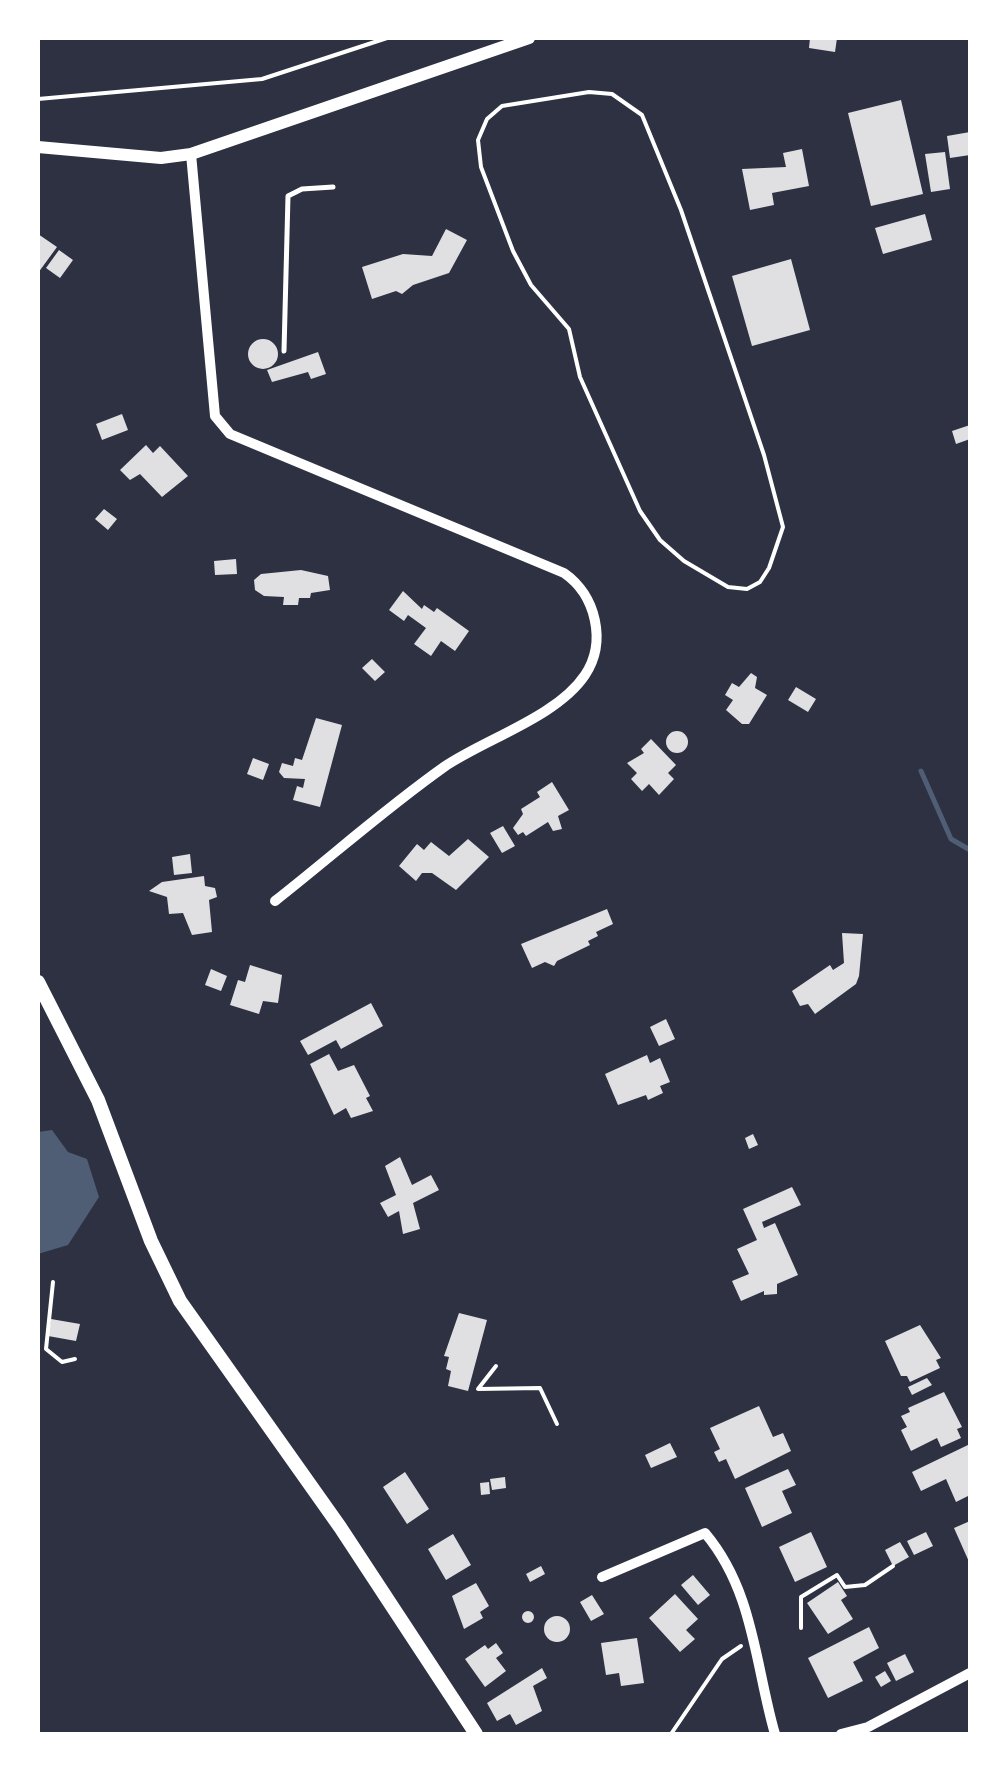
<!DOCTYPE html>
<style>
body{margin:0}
#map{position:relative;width:1008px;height:1772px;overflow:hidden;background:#2d3142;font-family:"Open Sans",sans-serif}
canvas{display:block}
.frame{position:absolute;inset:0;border:40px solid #fff;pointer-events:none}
</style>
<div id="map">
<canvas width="1008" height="1772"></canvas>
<div class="frame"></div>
</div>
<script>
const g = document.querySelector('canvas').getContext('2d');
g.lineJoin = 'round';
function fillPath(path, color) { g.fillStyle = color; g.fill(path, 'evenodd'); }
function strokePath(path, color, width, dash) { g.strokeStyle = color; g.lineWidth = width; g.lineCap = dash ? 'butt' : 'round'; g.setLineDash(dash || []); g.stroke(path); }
fillPath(new Path2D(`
 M52,1130L68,1152L87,1159L99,1197L68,1245L38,1254V1132Z`), '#4f5d75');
strokePath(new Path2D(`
 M921,771L951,839L970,850`), '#4f5d75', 5);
fillPath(new Path2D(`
 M810,38H837L835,52L809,48Z
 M901,100L923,194L871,206L848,113Z
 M970,132V155L950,158L947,136Z
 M802,149L809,186L772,193L774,205L750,210L742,169L786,167L783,153Z
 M945,152L950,189L931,192L925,154Z
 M925,214L932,240L883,254L875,228Z
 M446,229L467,240L449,273L413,285L402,294L396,291L372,299L362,267L403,254L432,256Z
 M38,234L57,247L38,273Z
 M59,250L73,260L60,278L46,268Z
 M791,259L810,330L752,346L732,276Z
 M248 354a15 15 0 1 1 30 0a15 15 0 1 1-30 0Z
 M318,352L326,374L311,379L308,372L272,382L267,370Z
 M122,414L128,430L102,440L96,424Z
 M970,425V439L956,444L952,431Z
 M146,445L153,453L160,446L188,476L162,497L140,474L130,480L120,470Z
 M104,509L117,519L108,530L95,519Z
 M236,559L237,574L215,575L214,561Z
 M301,570L328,576L330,590L311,593L310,598H299L298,605H283L284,597L264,596L255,590L254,580L261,574Z
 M403,591L422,609L424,605L434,612L437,608L469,631L455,651L441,641L431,656L414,644L426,628L408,615L404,621L389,610Z
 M372,659L385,672L375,681L362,668Z
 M751,673L757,677L755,688L767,695L749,724H742L726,710L733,700L725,695L732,683L739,687Z
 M796,687L816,699L808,712L788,700Z
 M316,718L342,725L320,807L293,800L297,786L303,788L305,779L284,778L279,772L282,763L293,766L295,758L302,760Z
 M666 742a11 11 0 1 1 22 0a11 11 0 1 1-22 0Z
 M651,739L676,765L668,773L674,779L659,795L649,784L642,791L631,779L637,773L627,763L644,753L641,749Z
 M253,758L269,764L263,780L247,774Z
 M552,782L569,810L558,816L562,829L553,831L548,822L526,836L523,832L518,835L513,828L523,814L521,809L540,797L537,792Z
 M503,826L515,846L502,853L490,833Z
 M468,839L489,857L456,890L432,873H422L416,881L399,866L417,844L424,850L431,842L449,856Z
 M190,854L192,873L174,875L172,857Z
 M204,876L205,886L215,888L217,897L209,900L212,932L192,935L183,913L169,914L167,897L149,891L162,882Z
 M607,909L613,924L596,932L598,936L588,941L590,945L557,961L554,966L545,962L532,968L521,944Z
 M842,933L863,934L859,976L856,984L815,1014L808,1004L800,1006L792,991L830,965L833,970L844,963Z
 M250,965L282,975L278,1003L263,1001L259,1014L230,1005L238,980L245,982Z
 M211,969L227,976L221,991L205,985Z
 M371,1003L383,1026L341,1049L336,1040L308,1055L300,1041Z
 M666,1019L675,1039L659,1046L650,1027Z
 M329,1054L338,1071L354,1065L370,1096L366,1098L373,1111L351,1118L346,1108L334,1115L310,1064Z
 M647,1055L650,1063L660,1058L670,1082L660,1086L663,1093L648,1100L646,1095L618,1105L605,1074Z
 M753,1134L758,1145L749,1149L745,1138Z
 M400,1157L412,1185L431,1175L439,1190L413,1203L420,1229L403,1234L399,1211L388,1217L380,1203L396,1195L385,1166Z
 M792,1187L801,1205L762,1222L764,1228L775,1223L798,1275L777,1284V1294L764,1295V1291L741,1301L732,1281L749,1274L737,1249L757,1240L743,1209Z
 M459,1313L487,1320L468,1391L448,1386L451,1371L446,1369L449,1357L444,1356Z
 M51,1319L80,1324L76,1341L48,1336Z
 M920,1325L941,1358L936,1360L940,1368L910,1382L907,1376H901L885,1341Z
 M927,1378L932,1385L912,1395L908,1387Z
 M944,1392L962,1427L957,1429L961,1438L941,1447L937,1438L911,1451L901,1430L907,1427L901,1416L910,1412L908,1408Z
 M759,1406L773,1437L783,1433L791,1451L735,1479L726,1459L719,1462L714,1452L720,1449L710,1428Z
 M670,1443L677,1457L651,1468L645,1455Z
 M970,1444V1495L956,1502L946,1479L921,1491L912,1472Z
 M788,1469L796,1485L782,1491L792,1513L762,1527L745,1488Z
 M405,1472L429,1509L407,1524L383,1487Z
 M505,1477L506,1488L492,1490L490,1479Z
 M489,1482L490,1494L481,1495L480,1483Z
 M970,1521V1564L954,1528Z
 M811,1532L827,1567L795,1582L779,1547Z
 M926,1532L933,1546L914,1555L907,1541Z
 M453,1534L471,1565L446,1580L428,1549Z
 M900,1542L909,1557L893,1566L885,1550Z
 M541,1566L545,1574L530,1582L526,1574Z
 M693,1575L710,1595L698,1605L681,1585Z
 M838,1582L847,1596L841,1600L853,1619L828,1634L807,1603Z
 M476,1583L489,1606L480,1612L483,1618L464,1629L452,1596Z
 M675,1594L698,1619L686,1630L695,1639L680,1652L649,1618Z
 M592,1595L604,1614L591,1621L580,1602Z
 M522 1617a6 6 0 1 1 12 0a6 6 0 1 1-12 0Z
 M544 1629a13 13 0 1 1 26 0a13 13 0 1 1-26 0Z
 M869,1627L879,1648L853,1662L863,1681L828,1698L808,1658Z
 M637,1638L644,1683L621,1686L619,1673L606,1675L601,1643Z
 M496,1643L503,1653L496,1658L506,1671L485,1687L465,1659L485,1645L488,1649Z
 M905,1654L914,1672L896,1681L887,1663Z
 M542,1668L547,1678L533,1686L542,1711L516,1725L510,1714L497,1721L487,1703Z
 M885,1671L891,1681L881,1687L875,1677Z`), '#e0e0e3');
strokePath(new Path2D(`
 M589,92L612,94L642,115L681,210L764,455L783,527L769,568L760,582L747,589L728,587L684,561L660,540L640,511L580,377L569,329L531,285L513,251L481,167L478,140L487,119L502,106Z
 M38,99L262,79L387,38
 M53,1282L46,1349L62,1362L75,1359
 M496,1366L478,1389L540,1388L557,1424
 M801,1628V1597L837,1575L845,1587L865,1585L893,1566
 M671,1734L722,1659L741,1646`), '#fff', 4);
strokePath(new Path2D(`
 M284,351L288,196L302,189L333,187`), '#fff', 5);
strokePath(new Path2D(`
 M191,154L215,416L230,434L564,573C596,595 607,642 585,675C557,717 485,739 444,767C386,808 331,857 275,901
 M602,1577L705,1533C754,1591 755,1665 775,1734
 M841,1734L868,1727L970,1673`), '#fff', 10);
strokePath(new Path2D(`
 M38,147L161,158L191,154L529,38`), '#fff', 12);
strokePath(new Path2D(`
 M38,982L98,1100L151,1241L180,1301L340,1527L476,1734`), '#fff', 14);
</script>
